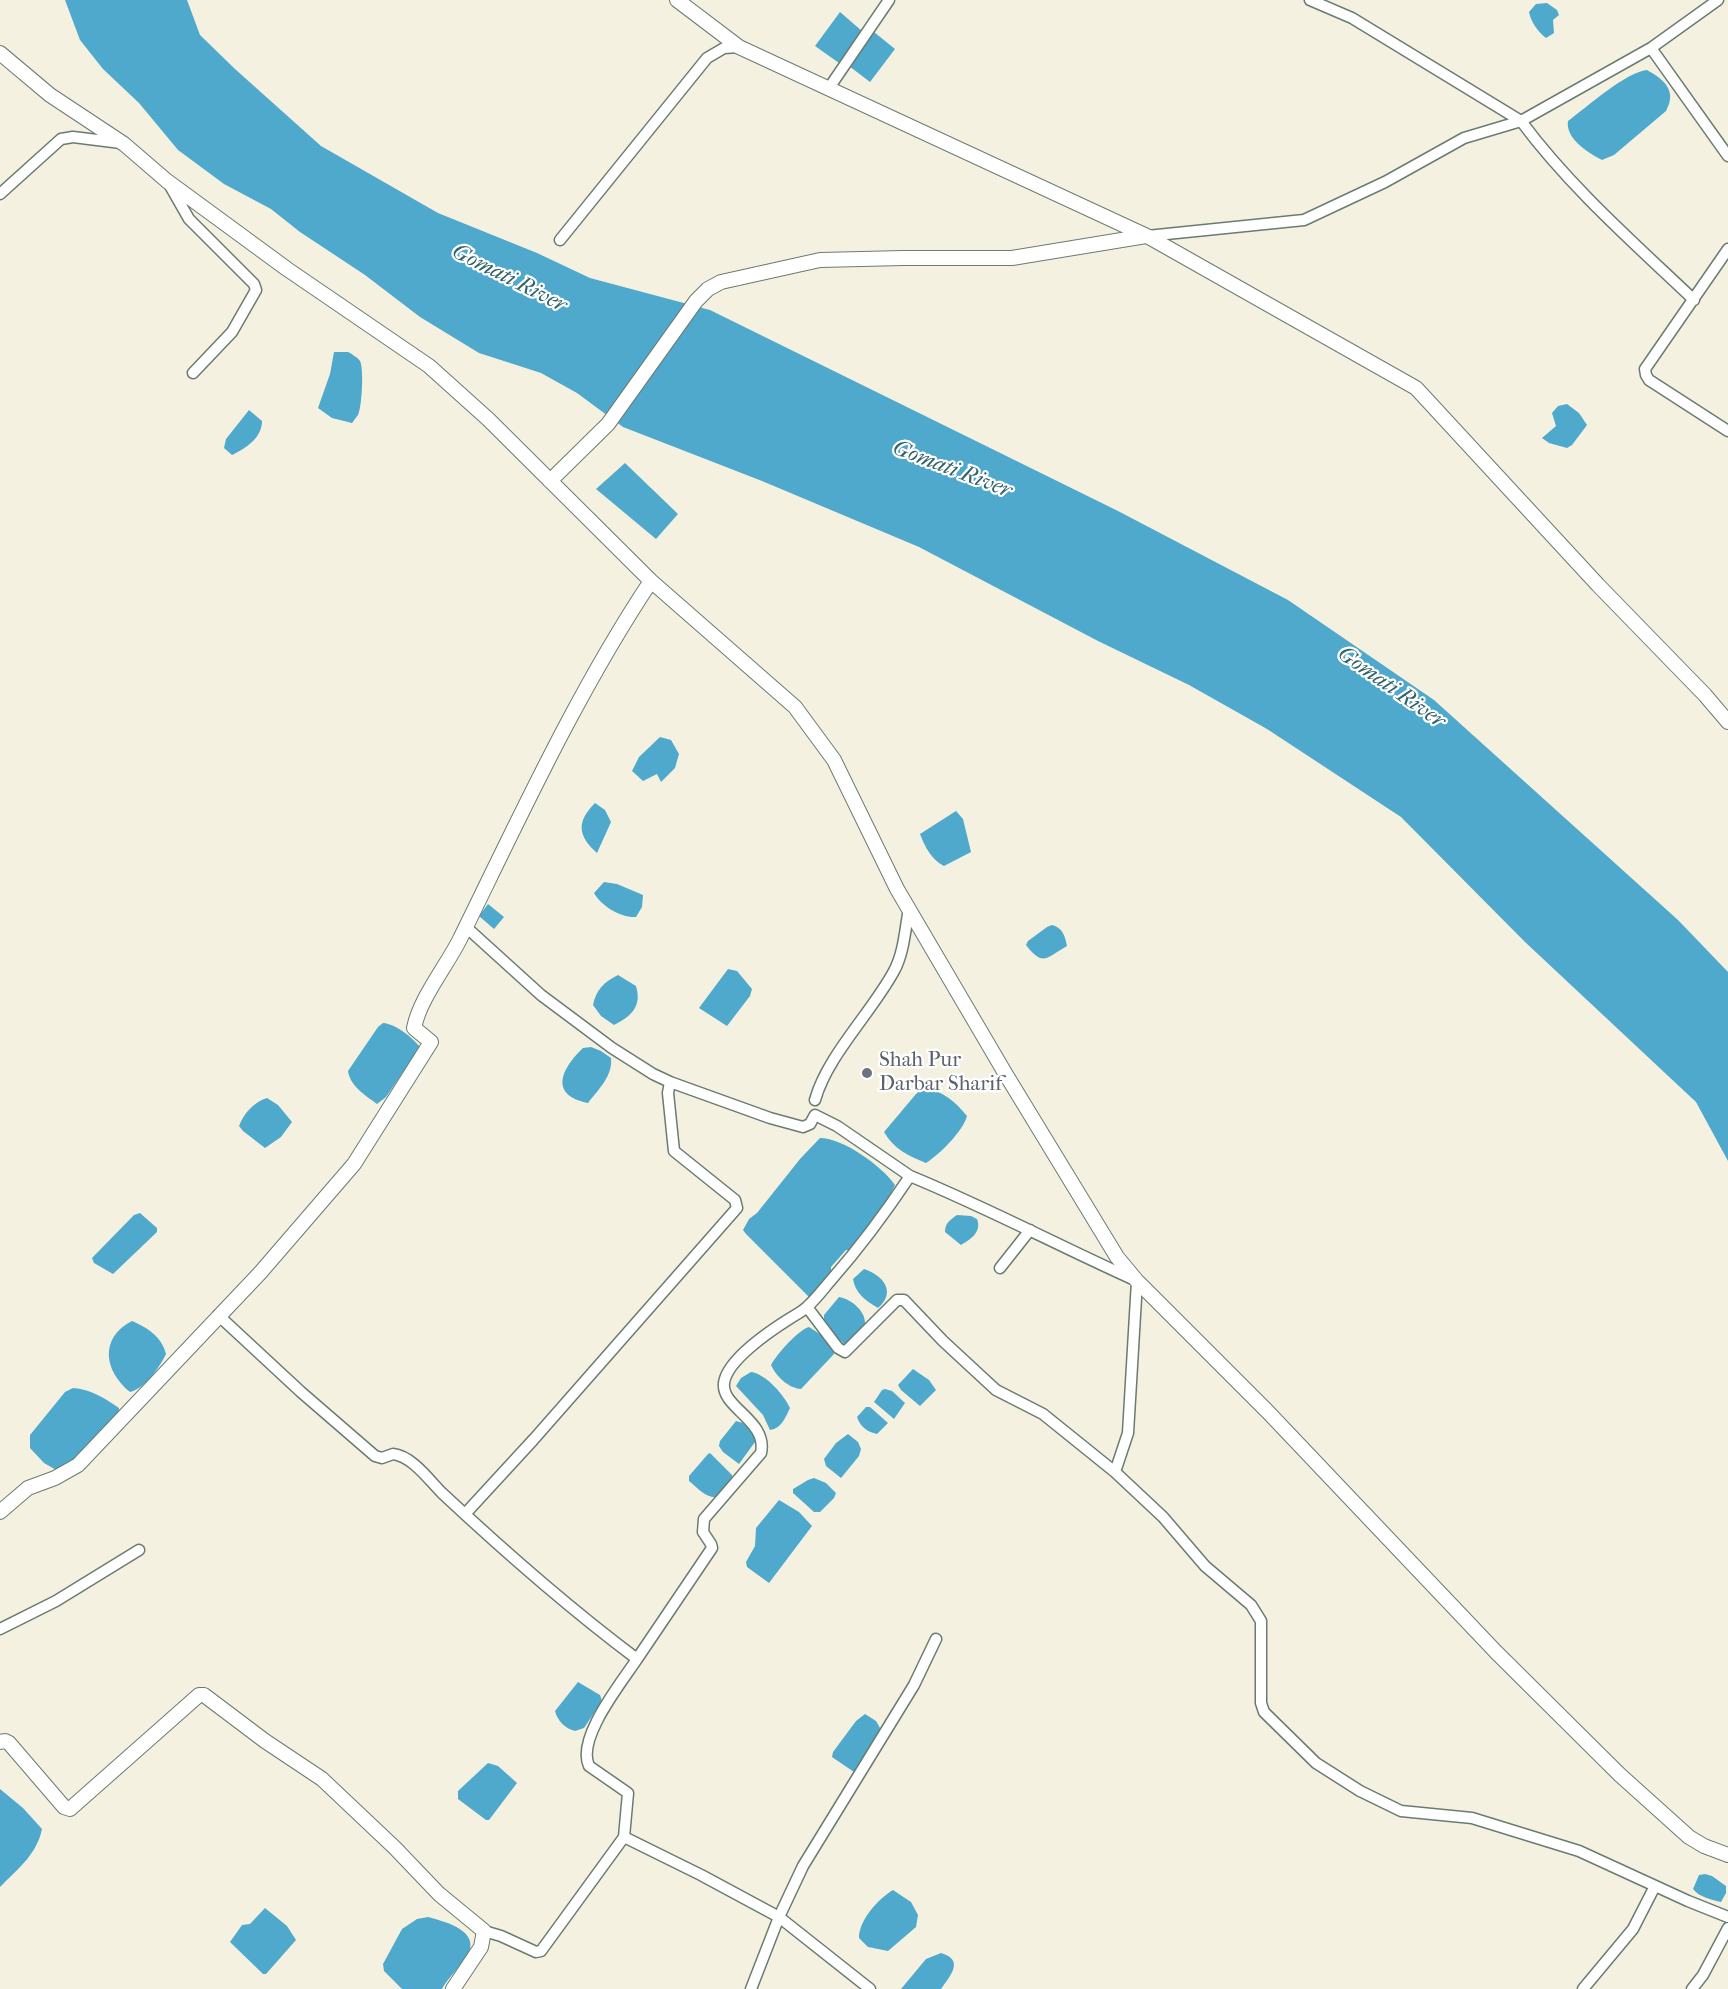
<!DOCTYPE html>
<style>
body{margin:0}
canvas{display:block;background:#f5f1e1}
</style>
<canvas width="1728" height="1989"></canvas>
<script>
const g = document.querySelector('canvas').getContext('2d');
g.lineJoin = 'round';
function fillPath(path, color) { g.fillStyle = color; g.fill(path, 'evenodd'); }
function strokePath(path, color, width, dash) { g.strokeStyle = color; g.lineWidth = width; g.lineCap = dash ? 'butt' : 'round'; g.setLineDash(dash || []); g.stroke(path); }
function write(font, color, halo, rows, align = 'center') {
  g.font = font + ' "IM FELL French Canon",serif'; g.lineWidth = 4.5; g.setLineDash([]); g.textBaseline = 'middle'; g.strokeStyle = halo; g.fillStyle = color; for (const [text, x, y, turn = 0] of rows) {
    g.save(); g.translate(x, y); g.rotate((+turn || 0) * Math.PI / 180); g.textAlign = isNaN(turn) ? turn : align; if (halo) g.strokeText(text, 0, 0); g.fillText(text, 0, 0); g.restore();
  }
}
fillPath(new Path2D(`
 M65,0H187L200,35L235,69L321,146L438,213L537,253L590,278L710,310L1118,511L1288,600L1434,700L1678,920L1728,972V1161L1696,1102L1525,942L1401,817L1267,729L1189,685L1098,641L919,547L762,481L623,427L577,393L541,373L479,353L420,317L365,275L300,232L271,209L224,184L178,150L139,103L103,69L80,40Z
 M1547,3L1557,10L1559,15L1553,20L1554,33L1546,38C1538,32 1531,22 1529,12L1536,4Z
 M840,12L862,31L839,63L815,46Z
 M874,32L895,49L870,82L849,66Z
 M1647,70C1665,80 1677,91 1666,111L1614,155L1602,160C1588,153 1565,138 1568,121C1587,107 1626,72 1647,70Z
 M334,352H348C352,354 358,358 360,361C364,368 362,407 358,415C357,416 353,422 352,423L332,418L318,408L330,374Z
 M1567,404L1579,413L1587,425L1572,445L1567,448L1549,443L1542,438L1556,426L1552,413L1558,406Z
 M249,410L262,421C262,438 246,448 232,455L224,448L226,439Z
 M625,463L678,514L656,539L596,489Z
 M660,737L671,740L679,754L675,768L661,782L657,774L643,781L632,771L639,757Z
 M595,803L605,810L611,822L597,853C578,836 576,822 595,803Z
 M956,811L963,819L971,852L944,866C931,859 925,847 920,834Z
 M604,882L617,884L643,895L642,907L636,917C621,918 601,906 594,893Z
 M488,904L504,917L494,929L479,916Z
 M1052,925C1063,928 1065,936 1067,946C1046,958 1043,967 1026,945L1028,941L1047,927Z
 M728,969L737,971L752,989L750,996L727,1026L699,1008Z
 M618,975L636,986C642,1006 632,1016 614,1025L601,1016L593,1005C596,990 604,982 618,975Z
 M383,1023C396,1024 412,1037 420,1047L386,1097L377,1104C365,1095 350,1086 348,1071L378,1027Z
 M591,1047L601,1051L611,1058C613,1076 598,1090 588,1103C549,1095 561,1069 583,1048Z
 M925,1087C943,1092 955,1101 967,1116C963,1131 940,1154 926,1163C908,1156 894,1149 884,1132L916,1094Z
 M267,1098L278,1105L292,1122L281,1137L265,1148L243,1131L239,1126C244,1113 254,1102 267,1098Z
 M820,1138C843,1138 882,1166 895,1185L889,1197L850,1251L846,1250L831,1267V1275L810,1298L746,1234L743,1230L749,1219L757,1213L800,1159Z
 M140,1213L157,1228V1232L113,1274L94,1263L92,1258L134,1215Z
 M957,1215L971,1216L977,1219C982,1232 971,1239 961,1245L945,1232C945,1223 950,1220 957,1215Z
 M864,1269C883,1275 897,1292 878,1308C866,1301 855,1293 853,1279Z
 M839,1297C851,1299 866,1311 865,1324L845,1345L830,1331L824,1322V1315Z
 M132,1321C148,1328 162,1337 166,1354C160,1367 144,1389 130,1392C104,1371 99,1338 132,1321Z
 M809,1327C819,1333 832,1342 834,1354L801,1389C788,1388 776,1376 771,1365C777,1354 798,1330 809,1327Z
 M913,1369L929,1380L936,1390L920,1406L901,1390L898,1385Z
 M751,1372C766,1374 784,1395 790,1408C785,1418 782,1428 770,1430L763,1415L736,1386L741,1378Z
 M73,1388C91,1389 104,1398 119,1408L120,1417L78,1456L58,1471L44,1463L30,1448V1435L65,1392Z
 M885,1389L892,1391L905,1403L894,1419L874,1402L882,1390Z
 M866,1407H870L888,1423L877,1434C868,1432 860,1427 857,1417Z
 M736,1421L743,1423L756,1437L755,1442L739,1464L723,1452L719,1446L720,1441Z
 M848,1434L858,1442L861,1449L859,1456L841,1478L826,1466L824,1459L836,1443Z
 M710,1453L732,1475V1479L718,1497C706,1499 698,1488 689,1481V1476L708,1454Z
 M814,1478L826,1483L836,1493L834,1498L820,1512H814L793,1493V1489L808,1480Z
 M779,1500L799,1512L812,1526L769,1583L747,1567L746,1562L755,1546L756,1528Z
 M578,1682L600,1695L602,1701L584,1728L575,1731C565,1728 558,1722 555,1711Z
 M865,1714L876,1721L880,1728L879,1734L854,1772L832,1757L833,1752L856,1721Z
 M488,1763L498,1766L517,1783L489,1820H486L458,1799V1791Z
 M0,1789L23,1808L42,1829C37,1854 18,1869 0,1887Z
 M1705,1874L1712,1876L1726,1886V1893L1721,1902C1712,1900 1699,1897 1693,1889L1699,1875Z
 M893,1890L911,1902L918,1915L916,1927L888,1951L868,1947L859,1938C859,1920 878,1899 893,1890Z
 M265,1908L287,1926L296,1940L266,1974H263L230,1942L242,1925L250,1924Z
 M428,1917C443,1921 475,1929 470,1949C467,1959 448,1978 442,1989H402L384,1971L383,1964L402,1929L417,1919Z
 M941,1953C965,1960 950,1976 941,1989H901L926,1959Z`), '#4fa9cc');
const street = new Path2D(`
 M1310,0L1352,18L1521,121C1570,187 1634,243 1694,300
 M1651,48L1728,156
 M829,88L889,0
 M169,184L189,219L254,284L256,290L232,332L193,373
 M0,194L61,139L73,137L121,143
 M1147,236L1304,220L1385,182L1464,138L1521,121L1651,48L1718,0
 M560,240L707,58L724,48L739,47
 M1728,249L1645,369L1646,375L1649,380L1728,431
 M815,1100C827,1056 872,1012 894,971C904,953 905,929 909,909
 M910,1176C988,1208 1061,1247 1137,1281L1128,1433L1115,1472
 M1000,1268L1030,1230
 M807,1307L838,1348L845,1352L897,1300H904L943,1341L996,1390L1043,1414L1115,1472L1163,1517L1205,1566L1251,1605L1261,1621V1703L1264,1712L1316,1763L1360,1791L1401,1811L1472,1818L1579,1851L1688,1901L1728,1917
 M218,1315L301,1392L375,1456L382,1458L393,1454C412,1456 429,1480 442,1493C504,1551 569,1608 637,1659L712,1548L711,1544L703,1532L704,1519L761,1453C768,1420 721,1408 724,1383C727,1360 770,1331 789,1319C795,1315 802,1312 808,1306C817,1298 824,1288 832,1279C861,1246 886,1212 910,1176L837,1126L815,1115L810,1124L803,1127L770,1118L670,1082
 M465,1514L534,1439L737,1208L735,1200L674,1151L668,1093L670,1082L653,1074L612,1048L541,995L466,927
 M0,1629L56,1601L139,1550
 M624,1837L628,1793L589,1766C576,1738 622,1682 637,1659
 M484,1931L501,1936L536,1952L541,1951L624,1837L701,1875L779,1917L870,1989
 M751,1989L779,1917L803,1866L914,1685L936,1639
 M1583,1989L1633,1929L1655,1886
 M1692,1989L1703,1975L1728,1928`);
const secondary = new Path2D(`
 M677,0L739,47L1147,236L1416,388L1598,585L1705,695L1728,722
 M0,53L50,95L124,144L167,181L287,269L429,366L488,419L651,581L795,707L834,760L897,889L1005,1073L1117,1257L1137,1281L1268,1412L1496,1652L1620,1775L1689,1837L1704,1846L1728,1855
 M550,481L608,424L696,301L708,289L721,282L820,260L903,258H1012L1146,236
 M0,1512L28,1488L55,1478L78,1465L260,1273L354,1164L431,1042L414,1028C420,998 446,967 460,939C519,819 577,692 651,581
 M0,1742L5,1741L9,1743L64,1807L70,1809L199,1695H204L265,1741L322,1779L395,1848L439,1894L484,1931L481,1947L453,1989`);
strokePath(street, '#6a7c71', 13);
strokePath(secondary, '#6a7c71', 16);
strokePath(street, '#fff', 10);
strokePath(secondary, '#fff', 14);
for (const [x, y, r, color] of [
 [867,1073,6,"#6b7280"]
]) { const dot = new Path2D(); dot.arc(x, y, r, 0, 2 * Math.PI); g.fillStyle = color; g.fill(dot); strokePath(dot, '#fff', 2); }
write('21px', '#5b616d', '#fff', [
 ["Shah Pur",879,1061],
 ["Darbar Sharif",879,1085]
], 'left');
write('italic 22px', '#306369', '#fff', [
 ["Gomati River",509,279,27],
 ["Gomati River",952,470,21],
 ["Gomati River",1391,688,35]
]);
</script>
